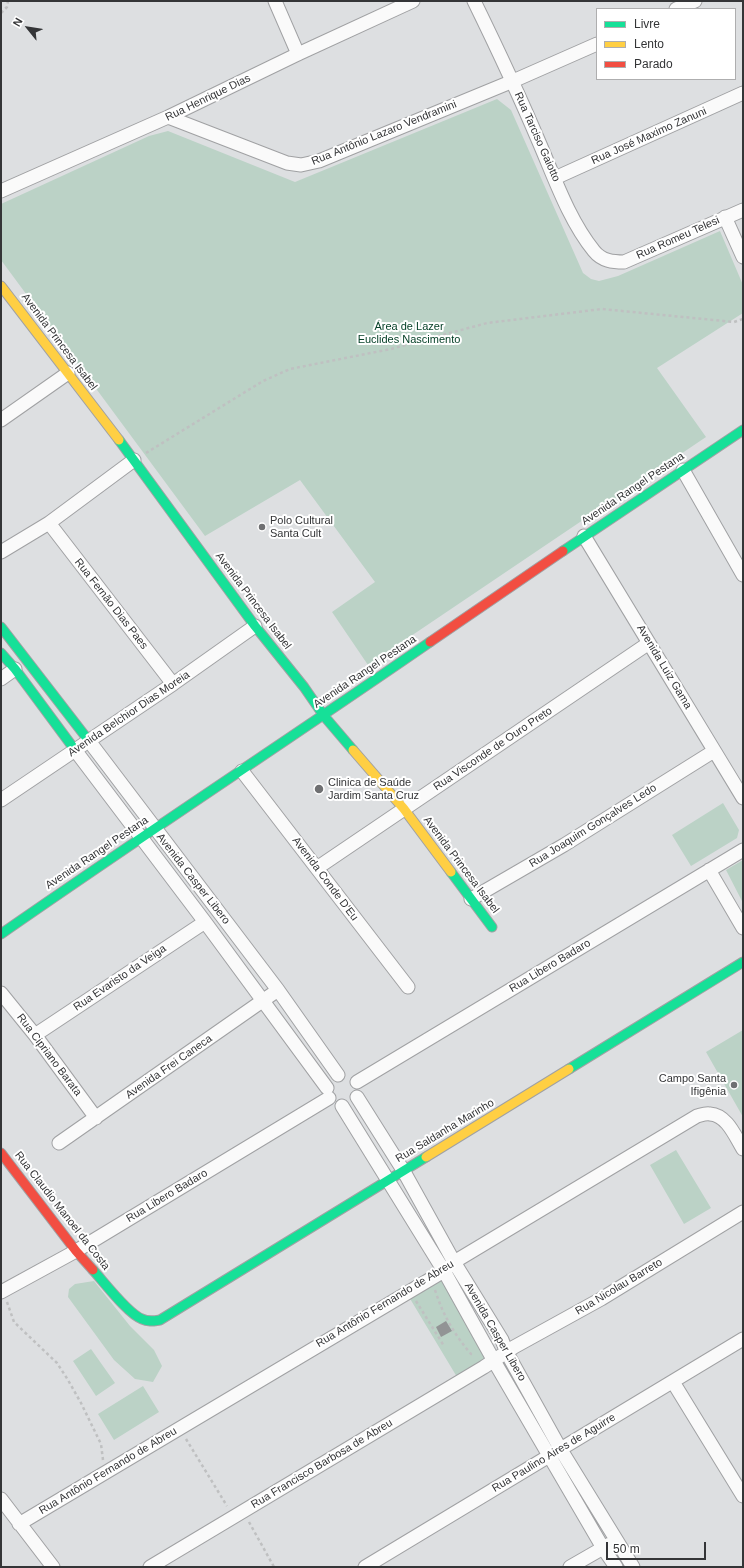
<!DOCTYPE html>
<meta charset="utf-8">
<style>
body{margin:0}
#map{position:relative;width:744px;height:1568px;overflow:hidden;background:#dddfe1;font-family:Helvetica,sans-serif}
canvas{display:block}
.frame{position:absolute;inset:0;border:2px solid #343537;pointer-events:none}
.legend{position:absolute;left:596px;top:8px;width:140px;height:72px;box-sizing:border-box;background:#fff;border:1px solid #aeaeaf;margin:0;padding:5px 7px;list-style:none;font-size:12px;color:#343537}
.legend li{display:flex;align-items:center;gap:8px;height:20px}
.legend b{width:20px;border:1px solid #aeaeaf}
.north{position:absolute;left:8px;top:8px;width:40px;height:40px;-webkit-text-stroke:3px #fff;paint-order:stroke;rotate:300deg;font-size:11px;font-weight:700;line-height:16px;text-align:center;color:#343537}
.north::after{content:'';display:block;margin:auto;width:14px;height:18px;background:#343537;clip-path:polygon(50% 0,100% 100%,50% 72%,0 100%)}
.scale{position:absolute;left:606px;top:1542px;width:100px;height:18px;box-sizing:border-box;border:2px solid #343537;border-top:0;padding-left:5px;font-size:12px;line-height:14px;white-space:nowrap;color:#343537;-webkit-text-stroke:3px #fff;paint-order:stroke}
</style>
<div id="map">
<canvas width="744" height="1568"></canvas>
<div class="frame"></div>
<ul class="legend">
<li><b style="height:5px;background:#16e098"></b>Livre</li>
<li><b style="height:5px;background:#ffcf43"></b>Lento</li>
<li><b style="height:5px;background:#f24e42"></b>Parado</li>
</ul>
<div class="north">N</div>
<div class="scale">50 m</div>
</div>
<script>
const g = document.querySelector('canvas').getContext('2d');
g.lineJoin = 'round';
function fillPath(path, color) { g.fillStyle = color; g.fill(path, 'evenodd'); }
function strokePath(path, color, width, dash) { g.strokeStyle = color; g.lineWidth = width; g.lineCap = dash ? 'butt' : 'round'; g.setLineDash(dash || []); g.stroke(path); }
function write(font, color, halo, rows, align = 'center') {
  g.font = font + ' Helvetica,sans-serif'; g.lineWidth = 4; g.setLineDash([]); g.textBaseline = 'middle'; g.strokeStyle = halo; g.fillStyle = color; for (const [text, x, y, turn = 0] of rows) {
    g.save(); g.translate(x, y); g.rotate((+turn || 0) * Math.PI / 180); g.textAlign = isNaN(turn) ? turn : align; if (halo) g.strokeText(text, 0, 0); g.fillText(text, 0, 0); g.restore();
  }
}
fillPath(new Path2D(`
 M497,99L511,110L583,273L591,279L599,281L618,276L720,231L743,285V313L657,368L706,437L368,665L332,612L375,582L300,480L205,536L1,260V204L149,136L168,131L295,182Z
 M723,803L739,830L737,838L691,866L672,835Z
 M743,860V903L726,870Z
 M743,1030V1117L706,1052Z
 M676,1150L711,1208L684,1224L650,1165Z
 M442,1272L494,1361L460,1382L406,1292Z
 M94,1281L130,1326L154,1350L162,1366L153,1382L135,1379L114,1360L68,1297L69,1289L75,1284Z
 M91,1349L115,1383L96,1396L73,1361Z
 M143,1386L159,1412L114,1440L98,1414Z`), '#bbd2c6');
fillPath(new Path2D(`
 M446,1321L452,1331L441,1337L436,1327Z`), '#929495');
const street = new Path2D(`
 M275,1L298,54
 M474,1C497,48 519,95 539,142C555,179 569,220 594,251C602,261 613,262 624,262L743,210
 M676,9L695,1
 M168,117L287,163L301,165L319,161L513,81L597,44
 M555,178L743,93
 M1,191L168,117L298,54L413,1
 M725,217L743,257
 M1,420L68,373
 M683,470L743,575
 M49,523L173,684
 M584,536L743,798
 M1,552L49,523L134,460
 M1,679L15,669
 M89,741L278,990L338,1075
 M75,750L205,922L327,1088
 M242,771L408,987
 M1,800L173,684L255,626
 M317,868L649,643
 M709,870L743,928
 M471,899L564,845L714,751
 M1,993L35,1035L96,1118
 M35,1035L205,922
 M357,1082L743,850
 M357,1097L403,1170L454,1262L502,1340L507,1353L561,1450L633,1567
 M342,1106L444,1271L494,1361L603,1548L616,1567
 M59,1143L278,990
 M1,1292L76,1251L329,1098
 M673,1382L743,1496
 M1,1499L53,1567
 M19,1524L444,1271L454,1262L697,1116C701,1115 706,1113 710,1114C727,1115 735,1136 743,1149
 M150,1567L484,1367L514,1347L601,1299L743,1212
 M365,1567L743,1339
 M570,1567L610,1544`);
const fast = new Path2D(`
 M119,440L255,626L304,687L324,716L353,750
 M563,551L743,430
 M1,627L89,741
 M1,653L15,669L75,750
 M451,872L492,927
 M1,934C143,835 288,740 430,642
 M569,1069L743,962
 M93,1270C104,1282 128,1314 142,1319C148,1322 153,1321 160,1320L426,1157`);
const slow = new Path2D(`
 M1,286L119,440
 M353,750L404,809L451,872
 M426,1157L569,1069`);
const jam = new Path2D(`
 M430,642L563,551
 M1,1153L76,1251L93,1270`);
strokePath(street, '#a0a1a3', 15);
strokePath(fast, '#a0a1a3', 11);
strokePath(slow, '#a0a1a3', 11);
strokePath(jam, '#a0a1a3', 11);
strokePath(new Path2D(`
 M1,13L7,7L8,1
 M146,453L263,381L290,369L391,349L487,323L602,309L734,322L743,319
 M435,1290C443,1315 454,1334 471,1354H475
 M416,1301L444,1346
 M7,1302L14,1322L57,1363L68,1380L81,1403L101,1444L103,1460
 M186,1439L227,1506
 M249,1522L274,1567`), '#bfc0c1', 2.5, [3, 3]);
strokePath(street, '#fafafa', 13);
strokePath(fast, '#16e098', 9);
strokePath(slow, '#ffcf43', 9);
strokePath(jam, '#f24e42', 9);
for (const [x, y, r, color] of [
 [262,527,4,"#6f7072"],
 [319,789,5,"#6f7072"],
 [734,1085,4,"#6f7072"]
]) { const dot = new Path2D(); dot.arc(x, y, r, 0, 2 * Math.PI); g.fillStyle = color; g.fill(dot); strokePath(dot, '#fff', 1.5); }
write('11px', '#343537', '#fff', [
 ["Rua Henrique Dias",208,98,-26],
 ["Rua Antônio Lazaro Vendramini",384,133,-22],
 ["Rua José Maximo Zanuni",649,136,-24],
 ["Rua Tarciso Gaiotto",537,137,66],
 ["Rua Romeu Telesi",678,238,-24],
 ["Avenida Princesa Isabel",59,342,53],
 ["Avenida Rangel Pestana",633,489,-34],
 ["Avenida Princesa Isabel",253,601,53],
 ["Rua Fernão Dias Paes",111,604,52],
 ["Avenida Luiz Gama",664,667,59],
 ["Avenida Rangel Pestana",365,672,-34],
 ["Avenida Belchior Dias Moreia",129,714,-34],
 ["Rua Visconde de Ouro Preto",493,749,-34],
 ["Rua Joaquim Gonçalves Ledo",593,826,-32],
 ["Avenida Rangel Pestana",97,853,-34],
 ["Avenida Princesa Isabel",461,865,53],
 ["Avenida Casper Libero",193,879,52],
 ["Avenida Conde D'Eu",325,879,53],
 ["Rua Libero Badaro",550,966,-31],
 ["Rua Evaristo da Veiga",120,978,-34],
 ["Rua Cipriano Barata",49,1055,53],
 ["Avenida Frei Caneca",169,1067,-35],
 ["Rua Saldanha Marinho",445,1131,-31],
 ["Rua Libero Badaro",167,1196,-31],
 ["Rua Claudio Manoel da Costa",62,1211,52],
 ["Rua Nicolau Barreto",619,1287,-31],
 ["Rua Antônio Fernando de Abreu",385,1304,-31],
 ["Avenida Casper Libero",495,1332,60],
 ["Rua Paulino Aires de Aguirre",554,1453,-31],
 ["Rua Francisco Barbosa de Abreu",322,1464,-31],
 ["Rua Antônio Fernando de Abreu",108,1471,-31]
]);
write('11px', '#064128', '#fff', [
 ["Área de Lazer",409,327],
 ["Euclides Nascimento",409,340]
]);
write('11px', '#343537', '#fff', [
 ["Polo Cultural",270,521],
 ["Santa Cult",270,534],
 ["Clinica de Saúde",328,783],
 ["Jardim Santa Cruz",328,796],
 ["Campo Santa",726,1079,"right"],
 ["Ifigênia",726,1092,"right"]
], 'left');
</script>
